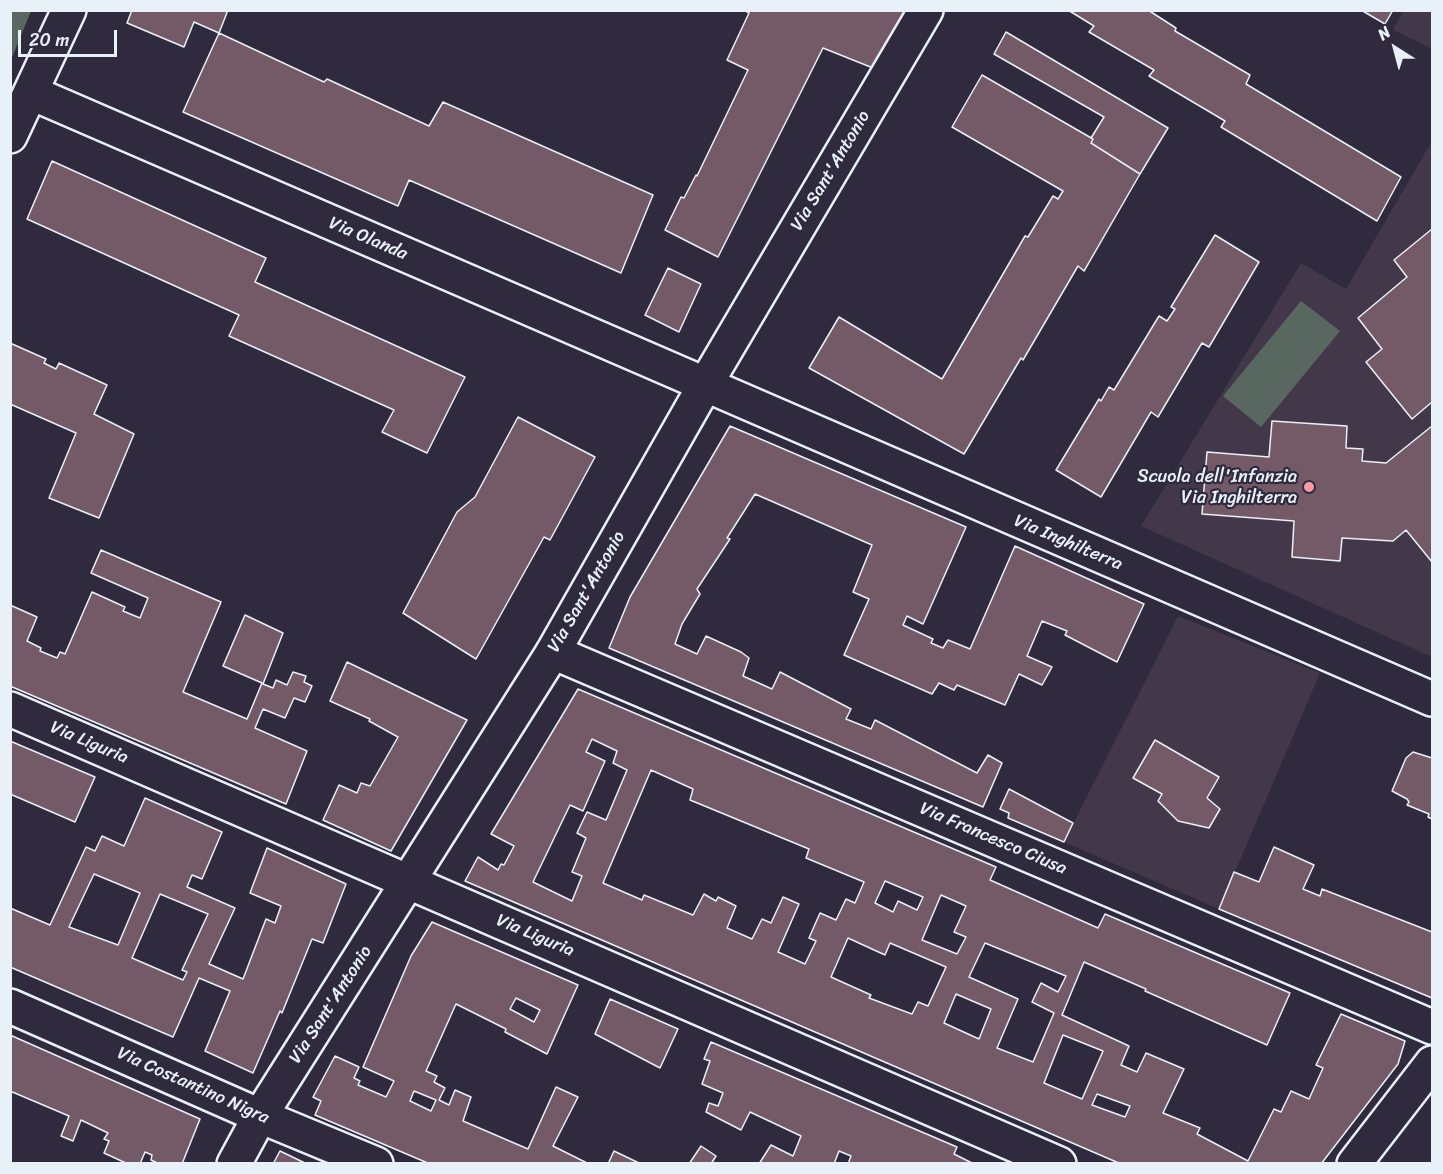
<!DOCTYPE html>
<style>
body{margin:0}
#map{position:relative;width:1443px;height:1174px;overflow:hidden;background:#2f2a3d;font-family:Sriracha,sans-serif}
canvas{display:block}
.frame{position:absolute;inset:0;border:12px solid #e8f1f8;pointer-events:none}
.north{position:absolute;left:1365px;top:18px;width:60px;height:60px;-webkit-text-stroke:4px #2f2a3d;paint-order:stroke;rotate:324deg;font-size:16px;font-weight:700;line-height:24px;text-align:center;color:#e8f1f8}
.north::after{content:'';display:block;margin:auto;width:21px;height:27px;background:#e8f1f8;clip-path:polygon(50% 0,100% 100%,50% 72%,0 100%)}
.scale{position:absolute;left:18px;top:30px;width:99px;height:27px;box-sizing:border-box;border:3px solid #e8f1f8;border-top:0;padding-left:8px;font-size:18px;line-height:21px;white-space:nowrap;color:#e8f1f8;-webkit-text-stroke:4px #2f2a3d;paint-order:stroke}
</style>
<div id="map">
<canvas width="1443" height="1174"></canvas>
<div class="frame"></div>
<div class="north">N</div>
<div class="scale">20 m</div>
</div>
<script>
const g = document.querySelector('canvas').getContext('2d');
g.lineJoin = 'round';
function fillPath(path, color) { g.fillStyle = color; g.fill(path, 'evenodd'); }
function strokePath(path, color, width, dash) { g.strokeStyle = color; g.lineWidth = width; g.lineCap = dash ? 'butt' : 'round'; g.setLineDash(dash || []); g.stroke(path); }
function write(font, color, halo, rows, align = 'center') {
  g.font = font + ' Sriracha,sans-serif'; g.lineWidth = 4.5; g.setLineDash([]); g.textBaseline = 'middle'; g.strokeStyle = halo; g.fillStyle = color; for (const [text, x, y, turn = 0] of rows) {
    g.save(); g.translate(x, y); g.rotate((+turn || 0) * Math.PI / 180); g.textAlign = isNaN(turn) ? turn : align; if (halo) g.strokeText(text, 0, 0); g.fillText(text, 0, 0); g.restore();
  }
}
fillPath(new Path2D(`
 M1403,11H1432V49L1393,30Z
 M1432,141V657L1141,526L1301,263L1346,289Z
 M1178,616L1320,673L1219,909L1064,842Z`), '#433849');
fillPath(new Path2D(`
 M11,10L31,11L11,60L10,11Z
 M1301,301L1340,331L1261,427L1223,396Z`), '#586860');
const building = new Path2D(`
 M132,10H228L219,33L194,22L184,47L127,23Z
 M916,10L883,72L823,48L718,257L665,230L681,197L684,198L696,175L697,176L748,70L727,60L749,13L744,10Z
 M1068,10H1148L1176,28L1175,31L1250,75L1246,84L1401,177L1377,221L1221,127L1225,121L1149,76L1154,70L1089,32L1094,26Z
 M1361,10H1393L1385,24Z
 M1006,32L1168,128L1140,174L1091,143L1093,139L1091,138L1104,117L994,54Z
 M219,33L324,82L327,79L429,126L443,102L653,195L621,273L409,180L398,206L183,112Z
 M982,75L1093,139L1091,143L1140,174L1084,271L1078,266L1023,360L1021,358L964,454L809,368L839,317L942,379L1025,236L1028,237L1053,196L1058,199L1063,191L952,127Z
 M52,161L266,258L255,282L465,377L427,453L382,432L394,410L229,336L239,315L27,219Z
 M1432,229V402L1412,419L1366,362L1382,349L1358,318L1407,277L1394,260Z
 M1215,235L1259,262L1209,347L1202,343L1158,417L1151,412L1101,497L1056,470L1099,399L1101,401L1109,387L1114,390L1159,316L1167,321L1175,309L1171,307Z
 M668,268L701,284L679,332L645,315Z
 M10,343L46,359L44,363L56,369L59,363L107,385L94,414L134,434L99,518L49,498L76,433L10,404Z
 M518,417L595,457L550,540L544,537L476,659L403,613L457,512L475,497Z
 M1272,421L1347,426L1346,448L1363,449L1362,461L1386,463L1432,426V562L1406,530L1393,541L1342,538L1340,561L1292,557L1294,521L1202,514L1207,452L1269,457Z
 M730,426L966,527L923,624L907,616L903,625L933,639L931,643L943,648L948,640L970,649L1015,546L1144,604L1117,662L1065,635L1067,631L1042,621L1027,656L1052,667L1042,685L1019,674L1005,705L957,685L954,690L939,683L932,694L844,655L869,599L853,592L872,545L755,494L727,538L730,539L697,589L700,594L682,624L675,644L697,654L706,636L741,652L749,658L743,676L772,689L780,672L851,709L846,719L871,729L875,720L977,773L988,755L1002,763L983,807L609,648L630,597Z
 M101,550L221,602L183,692L247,719L262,683L223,666L245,615L283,633L263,684L273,688L276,680L287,685L293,672L306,676L304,682L312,686L305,702L294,698L285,718L263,709L255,728L307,751L286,804L10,686V605L37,617L27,641L41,648L40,651L57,658L60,652L65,654L92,592L125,607L123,611L140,618L148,598L91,573Z
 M347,662L467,720L391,851L323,820L339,785L357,793L361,783L370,786L398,737L369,721L370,719L330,701Z
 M578,689L996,867L990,880L1098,928L1105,914L1290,993L1267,1045L1145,991L1146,989L1084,962L1062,1015L1129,1046L1121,1065L1137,1072L1146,1053L1184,1069L1163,1113L1200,1128L1197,1134L1248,1161L1274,1109L1281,1112L1291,1091L1309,1099L1323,1068L1316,1065L1341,1014L1405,1041L1398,1064L1321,1164H1121L465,881L478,857L498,870L501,864L504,865L514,846L491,834ZM592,739L617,751L613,763L627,770L606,820L587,812L577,833L586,838L572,872L582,876L572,901L533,882L570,805L583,811L605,761L586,752ZM651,770L693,789L690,800L809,849L806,858L864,882L855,903L846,899L836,920L820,913L809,938L816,941L805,964L778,952L799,904L783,897L771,923L762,919L752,939L727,928L736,906L718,897L716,901L704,894L693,915L644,895L642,900L603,883ZM885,881L923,897L917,910L898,901L893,912L875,903ZM941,895L966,906L954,932L966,937L957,954L922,940ZM848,938L885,955L890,943L946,967L928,1006L918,1002L912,1014L869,998L871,995L831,977ZM985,943L1066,976L1058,992L1041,983L1032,1002L1054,1013L1033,1062L997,1048L1018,999L969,977ZM956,994L991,1009L979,1039L944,1023ZM1063,1035L1103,1051L1082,1099L1044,1083ZM1097,1094L1130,1106L1125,1117L1092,1105Z
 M1155,740L1219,777L1207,798L1220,809L1209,828L1178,821L1158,801L1162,794L1133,778Z
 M10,741L95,777L75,822L10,794Z
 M1413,752L1432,758V819L1428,817L1429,814L1407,805L1409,802L1407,799L1392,791L1406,758Z
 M1009,789L1073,823L1064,842L1008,818L1009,813L1000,809Z
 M145,798L222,832L202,879L192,875L187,887L235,908L209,964L243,979L266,919L275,923L281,906L250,893L267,848L346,884L323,943L312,939L282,1013L280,1011L253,1073L205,1051L230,991L199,978L173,1037L10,967V908L50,925L86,847L95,851L102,836L124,846ZM94,874L140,893L118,945L69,927ZM160,894L208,914L182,970L187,972L183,980L132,958Z
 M1274,847L1314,865L1303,889L1320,896L1322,889L1432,932V998L1219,909L1234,872L1259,882Z
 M432,922L578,985L547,1054L505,1032L506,1029L456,1004L426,1071L437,1076L434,1082L445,1088L439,1100L449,1105L455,1090L471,1097L463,1121L528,1149L556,1087L578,1097L553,1146L589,1164H430L315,1115L321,1101L313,1097L335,1056L359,1067L354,1078L360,1081L358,1085L386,1097L394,1081L363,1067L411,956ZM516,998L540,1010L534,1022L510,1009ZM414,1091L436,1100L431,1111L410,1101Z
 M610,999L678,1029L660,1068L595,1034Z
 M10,1035L200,1119L182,1164H159L151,1160L152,1155L145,1152L140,1164H128L104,1153L109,1141L104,1139L108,1133L81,1120L73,1141L61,1136L69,1116L10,1091Z
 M711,1042L957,1147L954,1154L974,1164H848L851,1156L839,1151L834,1164H759L771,1145L793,1156L801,1136L750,1112L741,1130L706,1112L709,1103L718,1106L723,1093L702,1084L710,1061L704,1059Z
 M701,1146L716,1156L711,1164H689Z
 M280,1151L307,1164H273Z
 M614,1151L641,1164H608Z`);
fillPath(building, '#735a66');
strokePath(building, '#e8f1f8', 1.5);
const minor = new Path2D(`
 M32,93L1432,699
 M10,136L69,10
 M553,652L1432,1027
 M10,709L1059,1164
 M10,1006L260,1116L376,1164`);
const tertiary = new Path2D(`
 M234,1164L260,1116L553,652L705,385L926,10
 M1354,1164L1432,1063`);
strokePath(minor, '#e8f1f8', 38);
strokePath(tertiary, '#e8f1f8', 38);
strokePath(minor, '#2f2a3d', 33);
strokePath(tertiary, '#2f2a3d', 33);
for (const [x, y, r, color] of [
 [1309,487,6,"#ff9aa2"]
]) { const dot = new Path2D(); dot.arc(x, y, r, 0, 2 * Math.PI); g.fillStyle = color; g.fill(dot); strokePath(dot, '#2f2a3d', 2); }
write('18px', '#e8f1f8', '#2f2a3d', [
 ["Via Sant'Antonio",831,171,-59],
 ["Via Olanda",368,239,23],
 ["Via Inghilterra",1068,543,23],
 ["Via Sant'Antonio",587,592,-60],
 ["Via Liguria",89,743,23],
 ["Via Francesco Ciusa",993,839,23],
 ["Via Liguria",535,936,23],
 ["Via Sant'Antonio",331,1005,-57],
 ["Via Costantino Nigra",193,1086,24]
]);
write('18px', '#e8f1f8', '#2f2a3d', [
 ["Scuola dell'Infanzia",1297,477],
 ["Via Inghilterra",1297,498]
], 'right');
</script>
